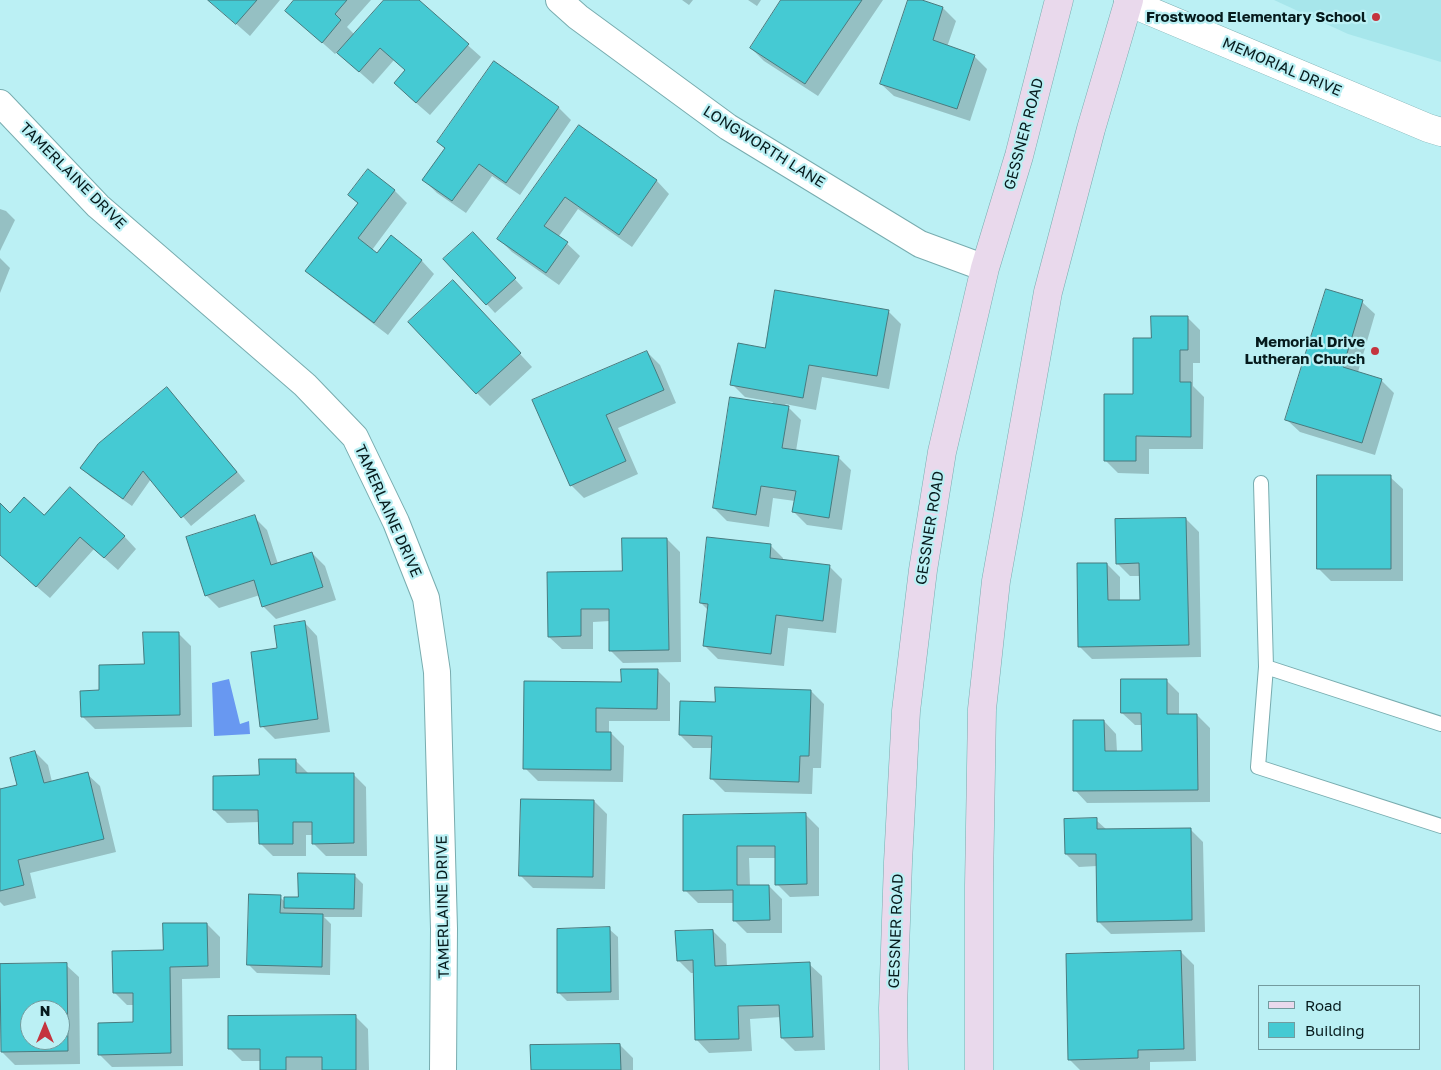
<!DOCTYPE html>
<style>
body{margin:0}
#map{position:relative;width:1441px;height:1070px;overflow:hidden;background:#bbf0f4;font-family:"Golos Text",sans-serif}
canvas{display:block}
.legend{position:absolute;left:1258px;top:985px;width:162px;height:65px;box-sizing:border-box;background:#bbf0f4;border:1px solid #739b9e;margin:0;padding:6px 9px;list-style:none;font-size:15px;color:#061b1d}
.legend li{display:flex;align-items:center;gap:10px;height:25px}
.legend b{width:25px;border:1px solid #739b9e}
.north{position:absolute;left:20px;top:1000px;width:50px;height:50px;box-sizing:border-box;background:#bbf0f4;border:1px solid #739b9e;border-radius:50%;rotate:0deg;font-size:14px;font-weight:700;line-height:20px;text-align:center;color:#061b1d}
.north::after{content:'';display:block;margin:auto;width:18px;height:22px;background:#c4343e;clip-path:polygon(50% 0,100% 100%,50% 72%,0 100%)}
</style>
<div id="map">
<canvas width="1441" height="1070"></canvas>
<ul class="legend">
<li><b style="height:6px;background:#e9d9ec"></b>Road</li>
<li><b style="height:14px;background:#45cad3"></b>Building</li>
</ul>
<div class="north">N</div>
</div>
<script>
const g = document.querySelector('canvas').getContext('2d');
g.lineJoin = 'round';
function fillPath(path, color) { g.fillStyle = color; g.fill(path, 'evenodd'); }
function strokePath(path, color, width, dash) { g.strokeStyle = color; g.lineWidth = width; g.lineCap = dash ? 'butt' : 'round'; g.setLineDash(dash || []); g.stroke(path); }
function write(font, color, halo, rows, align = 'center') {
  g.font = font + ' "Golos Text",sans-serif'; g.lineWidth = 4.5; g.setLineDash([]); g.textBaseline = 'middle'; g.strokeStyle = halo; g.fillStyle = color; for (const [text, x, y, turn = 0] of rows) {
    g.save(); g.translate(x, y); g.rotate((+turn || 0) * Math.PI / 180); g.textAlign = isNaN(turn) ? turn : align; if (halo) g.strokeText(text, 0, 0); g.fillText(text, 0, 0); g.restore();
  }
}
fillPath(new Path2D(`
 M1274,0H1441V62L1348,34Z`), '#a7e6eb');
fillPath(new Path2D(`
 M229,679L240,724L249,721L250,734L214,736L212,683Z`), '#6898f1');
fillPath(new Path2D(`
 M209,0H280L250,36Z
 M295,0H371L347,27L355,35L386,0H417L481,57L430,115L408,96L406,71L394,60L373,84L337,52L335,54L286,10Z
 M682,0H693L689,5Z
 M748,0H761L757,6Z
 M783,0H883L818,96L764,61L751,48Z
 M909,0H918L943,8L956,21L947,47L974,56L987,69L970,121L894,96L881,84Z
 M559,108L571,120L520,195L492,176L466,213L437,193L424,180L446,150L438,142Z
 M579,126L657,181L669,194L632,247L578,209L559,236L580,256L559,285L512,252L499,239Z
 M368,170L395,191L407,203L372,250L378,254L391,237L422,261L434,274L388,335L320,283L307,271L359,204L349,194Z
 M0,209L6,211L15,220L0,251Z
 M481,242L523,288L495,313L445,259Z
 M0,258L10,268L0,293Z
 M466,295L532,367L490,406L477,393Z
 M1362,302L1375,314L1358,372L1381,380L1394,393L1375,455L1300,432L1287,420Z
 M888,311L901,324L889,389L822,377L816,410L785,404L801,420L796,451L838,457L851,470L842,530L807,525L794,512L795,501L773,498L769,527L727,521L714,508L773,402L745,397L732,384L766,349Z
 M1187,317L1200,330V363H1193V386L1204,397L1203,449H1149V474L1118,473L1105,460L1135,395L1152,340Z
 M647,352L660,365L676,403L618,428L638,474L584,498L571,485L534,401Z
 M176,398L245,481L191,526L151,479L132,506L91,477L82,468Z
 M1390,477L1403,489V581H1331L1318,568Z
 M0,505L10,514L45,517L124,536L136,549L118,570L94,549L50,598L0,555Z
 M254,517L267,530L278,564L312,553L325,566L336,600L276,619L263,606L260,595L219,608L206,595Z
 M1186,519L1199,532L1201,657L1092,659L1079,646L1107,564L1120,577V601H1141V576H1130L1117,563Z
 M667,539L680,552L681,662L623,663L610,650V621L593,622V649H562L549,637L623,572Z
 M770,545L783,558V561L829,566L842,579L836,633L788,628L784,666L718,659L705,646L709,611L701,603Z
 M305,623L317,636L330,732L275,739L262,726L278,650Z
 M178,633L191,646L192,727L95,729L82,716L101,691L145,665Z
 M657,670L670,683V721H609V733H611L624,746L623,782L538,781L525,768L622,683Z
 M1166,680L1179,693V715H1197L1210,728V802L1087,803L1075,790L1104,721L1116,734L1117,752H1143V725H1135L1122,713Z
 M811,691L824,704L821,768H813L812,794L725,792L712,779L713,748H693L680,735L716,703Z
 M35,752L48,765L52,782L87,774L100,786L116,852L30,873L36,898L4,906L0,902V787L1,790L19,786Z
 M295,760L309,774H353L366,787L367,856H326L313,843V835H306V856H273L260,843V822L227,823L214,810Z
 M594,801L607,814L605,889L533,888L520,875Z
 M806,815L819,828V896L790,897L777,884V858H749L750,886H769L782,899V933H747L734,920V903H698L685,890L684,816Z
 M1096,820L1107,830L1190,829L1203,842L1205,932L1111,934L1098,921L1097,866L1079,867L1066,854Z
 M354,875L363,884L362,917H324L331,924L330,975L257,973L248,964L280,897L285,902L299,898Z
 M207,924L220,937V978L182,979L183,1066L112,1067L99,1054L134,1024V1005H127L114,992L165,952Z
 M609,929L618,937L619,1000L567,1001L559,993Z
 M713,931L726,944L727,967L809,964L822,976L825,1050L795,1051L782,1038L781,1017L750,1019L752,1051L709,1053L697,1040L695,973H691L678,960Z
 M1181,952L1194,965L1196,1061L1150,1062V1070H1080L1069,1059Z
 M66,965L79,977L80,1064L15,1065L2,1052L1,966ZM30,1010H60V1040H30Z
 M355,1016L368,1029L369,1070H261V1061H242L230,1049Z
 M620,1045L633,1058V1070H532Z`), '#0003');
const building = new Path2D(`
 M208,0H257L236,24Z
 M294,0H347L335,14L341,20L322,43L285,11Z
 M384,0H419L469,44L416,103L394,83L405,70L380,48L359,72L337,53Z
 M781,0H862L805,84L750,48Z
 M908,0H922L943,7L933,40L975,55L957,109L880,84Z
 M494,61L559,107L506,183L479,164L452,201L422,180L445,148L437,142Z
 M579,125L657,180L619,235L565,197L544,226L568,242L546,273L497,239Z
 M368,169L395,190L358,238L377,253L391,235L422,260L374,323L305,271L358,203L348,195Z
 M473,232L516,278L486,305L443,259Z
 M453,280L521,353L476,394L408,322Z
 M1326,289L1363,300L1343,367L1382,379L1362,443L1285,420Z
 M775,290L889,310L877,376L809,365L803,398L730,385L738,343L765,348Z
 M1151,316H1188V350H1180V382H1191V437L1136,436V461H1104V394H1133V338H1151Z
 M647,351L664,390L606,415L626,461L570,486L532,400Z
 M167,387L237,472L181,518L143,471L123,499L80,468L98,444Z
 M730,397L789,406L782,448L839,456L829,518L792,512L796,491L761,486L756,515L713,508Z
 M1317,475H1391V569H1317Z
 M70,487L125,536L104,558L80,537L36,587L0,555V503L10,513L24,497L44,515Z
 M255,515L271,565L312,552L323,587L262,607L254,580L205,596L186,537Z
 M1186,518L1189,645L1078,647L1077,563H1107L1108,600H1140L1139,563L1116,564L1115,519Z
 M707,537L771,544L770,558L830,565L823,621L776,615L771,654L703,646L708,604L700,603Z
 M622,538H667L669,650L609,651V609H581V636L548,637L547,572L622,571Z
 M305,621L318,719L260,727L251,652L277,648L274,626Z
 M143,632H179L180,715L81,717L80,691L99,690V665L144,664Z
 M621,669H658L657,709L596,708V732H611V770L523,769L524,681L621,682Z
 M1121,679H1167V714H1197L1198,790L1073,791V720H1104L1105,751H1142L1141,713H1121Z
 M715,687L811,690L809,756H800L799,782L710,779L712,736L679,735L680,701L715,702Z
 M35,751L44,783L88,772L104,839L18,860L24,885L0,891V789L17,785L10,758Z
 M259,759H296V773H354V843L312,844V822H293V844H259L258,810H213V776L259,775Z
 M521,799L594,800L593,877L519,876Z
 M806,813L807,884L775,885V846H737V885H769L770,920L733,921V890L683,891V815Z
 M1097,818V829L1191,828L1192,920L1097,922L1096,854H1065L1064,819Z
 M298,873L355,874L354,909L284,908V897H298Z
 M249,894L281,895L280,913L323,914L322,967L247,965Z
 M163,923H207L208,966L170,967L171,1053L98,1055V1023L133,1022V993H113L112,951L163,950Z
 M610,927L611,992L557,993V929Z
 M713,930L715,966L810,962L813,1037L781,1038L779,1005L738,1006L739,1039L695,1040L693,960L677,961L675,931Z
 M1181,951L1184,1049L1138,1050V1058L1068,1060L1066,954Z
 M67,963L68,1051L1,1052L0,964ZM30,1010H60V1040H30Z
 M356,1015V1070H322V1057H286V1070H260V1049H228V1016Z
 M620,1044L621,1070H531L530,1045Z`);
fillPath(building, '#45cad3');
strokePath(building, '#487a7e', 1);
const service = new Path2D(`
 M1261,483L1266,667L1258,767L1441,826
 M1266,667L1441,724`);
const minor = new Path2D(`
 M559,0L578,17L728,127L920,244L985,268
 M0,103L98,206L305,385L355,437L396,522L426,598L437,672L444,929L443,1070`);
const tertiary = new Path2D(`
 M1128,2L1428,128L1441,132`);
const secondary = new Path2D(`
 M894,1070L893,1008L898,862L906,711L923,570L942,452L985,268L1019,156L1059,0
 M979,1070V885L982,709L996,581L1048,292L1091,129L1129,0`);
strokePath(service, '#78acaf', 16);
strokePath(minor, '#78acaf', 28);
strokePath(tertiary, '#78acaf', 29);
strokePath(secondary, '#78acaf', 29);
strokePath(service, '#fff', 14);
strokePath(minor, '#fff', 26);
strokePath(tertiary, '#fff', 28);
strokePath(secondary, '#e9d9ec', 28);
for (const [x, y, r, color] of [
 [1376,17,5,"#c4343e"],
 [1375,351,5,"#c4343e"]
]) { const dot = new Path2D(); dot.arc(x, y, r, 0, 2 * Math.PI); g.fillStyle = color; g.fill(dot); strokePath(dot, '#bbf0f4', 2); }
write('bold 15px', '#061b1d', '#bbf0f4', [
 ["Frostwood Elementary School",1366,17],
 ["Memorial Drive",1365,342],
 ["Lutheran Church",1365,359]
], 'right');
write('15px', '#061b1d', '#bbf0f4', [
 ["MEMORIAL DRIVE",1282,67,23],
 ["GESSNER ROAD",1024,134,-75],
 ["LONGWORTH LANE",764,147,32],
 ["TAMERLAINE DRIVE",73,176,45],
 ["TAMERLAINE DRIVE",388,511,66],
 ["GESSNER ROAD",930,528,-81],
 ["TAMERLAINE DRIVE",443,907,-91],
 ["GESSNER ROAD",896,931,-88]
]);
</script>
